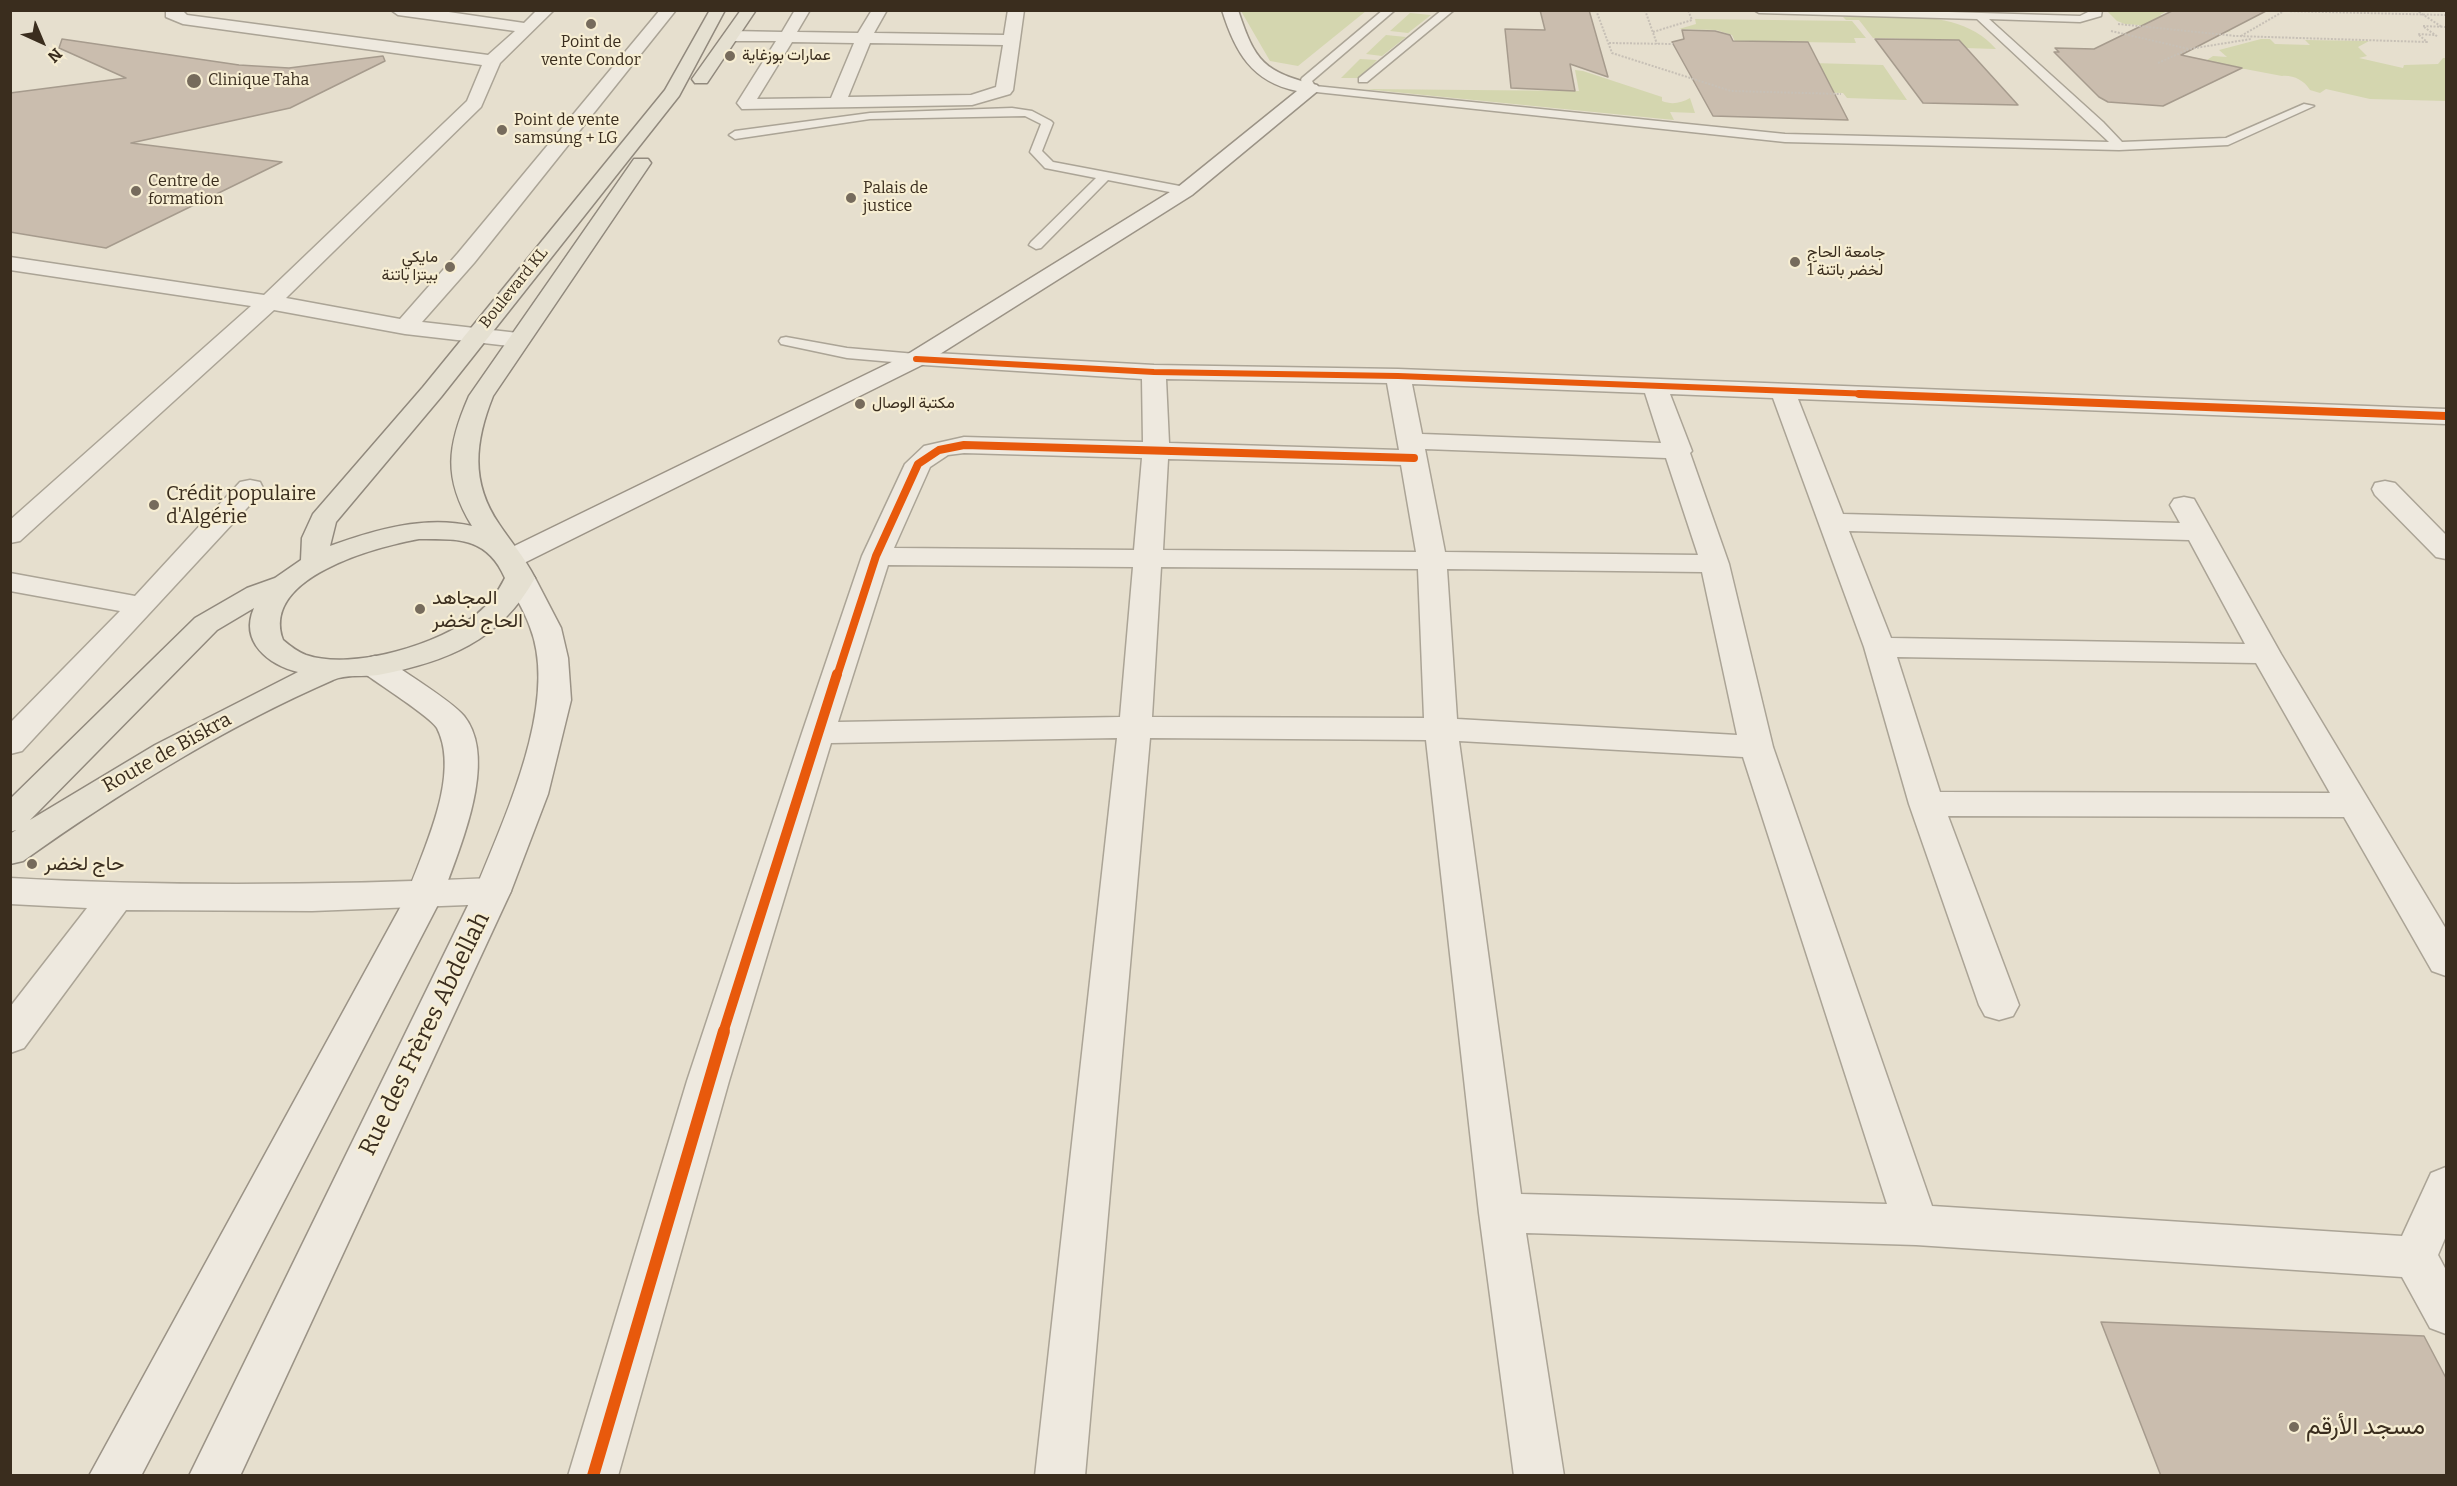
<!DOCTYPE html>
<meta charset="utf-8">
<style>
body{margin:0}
#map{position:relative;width:2457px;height:1486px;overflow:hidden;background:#e6dfce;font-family:Bitter,serif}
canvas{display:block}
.frame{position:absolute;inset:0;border:12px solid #3a2d1e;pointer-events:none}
.north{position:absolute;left:12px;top:12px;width:60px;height:60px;-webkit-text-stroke:4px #f7eed3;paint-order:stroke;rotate:136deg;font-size:16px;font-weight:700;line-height:24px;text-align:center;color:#3a2d1e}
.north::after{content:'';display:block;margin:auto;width:21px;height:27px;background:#3a2d1e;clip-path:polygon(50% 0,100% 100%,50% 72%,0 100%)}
</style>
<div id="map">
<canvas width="2457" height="1486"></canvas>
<div class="frame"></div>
<div class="north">N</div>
</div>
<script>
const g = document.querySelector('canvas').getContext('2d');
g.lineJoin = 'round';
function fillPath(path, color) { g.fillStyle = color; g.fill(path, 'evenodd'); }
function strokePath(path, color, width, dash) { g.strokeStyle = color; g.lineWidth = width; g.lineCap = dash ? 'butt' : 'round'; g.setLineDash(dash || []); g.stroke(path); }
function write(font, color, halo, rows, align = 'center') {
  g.font = font + ' Bitter,Vazirmatn,serif'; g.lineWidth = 4.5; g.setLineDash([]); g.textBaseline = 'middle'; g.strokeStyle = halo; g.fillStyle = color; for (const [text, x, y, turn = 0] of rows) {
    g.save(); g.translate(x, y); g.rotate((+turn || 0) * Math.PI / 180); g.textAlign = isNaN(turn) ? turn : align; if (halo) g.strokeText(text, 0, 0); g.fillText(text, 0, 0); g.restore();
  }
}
fillPath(new Path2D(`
 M1241,11H1366L1298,66L1270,61Z
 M2107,11H2167L2160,15L2232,32L2125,24L2117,21Z
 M1410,13L1431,15L1408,33L1390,31Z
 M1843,17C1893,18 1961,7 1996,49L1965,48L1959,40L1873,38L1859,20H1846Z
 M1695,19L1852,21L1866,38H1854L1856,43L1743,41L1737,46L1732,35L1716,30L1679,29L1696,24Z
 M1386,35L1406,37L1382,56L1366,54Z
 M2261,39H2270L2275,44L2310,45L2305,40L2369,41L2358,47L2367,56L2359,58L2403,68L2404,65L2438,64L2443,58H2446V101L2370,99L2326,89L2320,93L2310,90C2304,80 2293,75 2282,76L2245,69L2170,66L2187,56L2207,60L2213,56L2227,57L2219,50Z
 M1360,59L1377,60L1360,78H1341Z
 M1742,61L1883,65L1907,100L1847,98L1843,93L1756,91Z
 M1575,70L1583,71L1662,97V101C1672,105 1681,103 1690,98L1695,113L1670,112L1674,120L1364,89L1579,91Z`), '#d4d6af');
const building = new Path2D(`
 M1540,10H1589L1608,77L1570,64L1575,91L1511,88L1505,29L1545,30Z
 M2174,10H2268L2181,55L2242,68L2163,106L2108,102L2099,97L2054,52H2059L2055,48L2094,49Z
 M1682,30L1715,31L1730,35L1733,41L1808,42L1848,120L1713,116L1672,42L1684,39Z
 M62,39L239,65L289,68L383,56L385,61L290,108L131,143L282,162L106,248L10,232V93L126,78L59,48Z
 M1875,39L1959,40L2018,105L1923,103Z
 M2101,1322L2424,1336L2446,1378V1476H2161Z`);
fillPath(building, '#cabdae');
strokePath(building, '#a69b8d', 1.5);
const lane = new Path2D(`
 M1383,10H1395L1312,81L1315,86L1785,134L2109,142L1977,19L1759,13L1754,10H1883L2080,16L2092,10H2102L2101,16L2080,22L1989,19L2103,122L2122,142L2226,138L2304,104L2314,106L2228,145L2119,150L1785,142L1307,91L1301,80L1302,78Z
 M1442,10H1454L1367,82H1359V78Z
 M1012,108L1032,111L1051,121L1053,123L1042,151L1053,162L1185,187L1191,191L1185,195L1108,180L1041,248L1036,249L1029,245L1031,242L1096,178L1045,168L1030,152L1041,124L1025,116L870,119L735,139L729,135L735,131L870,113Z
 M786,337L847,348L916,354L924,359L916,364L847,358L781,344L779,341L781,338Z`);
const street = new Path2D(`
 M166,10H182L187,15L488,55L515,31L398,15L391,10H435L524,23L537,10H554L500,63L481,107L286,298L400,319L458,253L660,10H676L474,263L422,322L518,333L526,335L530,340L526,345L518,347L405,334L274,310L20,541L10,543V520L251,306L10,270V257L264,295L467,101L482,65L183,24L166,17Z
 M795,10H810L797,32L858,33L872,10H887L874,33L1004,35L1008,10H1024L1013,90L1010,94L972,105L742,109L737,103L776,41H731L723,36L731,31L782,32ZM792,42L854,43L831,98L757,99ZM870,43L1003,45L996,87L971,95L848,97Z
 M916,352L1154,365L1398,369L2446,409V424L1798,399L1843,514L2180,523L2170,505L2174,499L2184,497L2194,499L2281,654L2446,929V976L2432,971L2344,817L1948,816L2019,1005L2013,1016L1999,1020L1985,1016L1979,1005L1909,804L1864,647L1773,398L1670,394L1692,451L1690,453L1729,564L1773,747L1932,1206L2402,1236L2431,1173L2446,1167V1236L2438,1255L2446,1270V1334L2430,1328L2402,1277L1916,1245L1526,1233L1564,1476H1514L1479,1213L1426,740L1150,738L1085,1476H1035L1117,738L831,743L729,1081L618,1476H568L687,1081L802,733L862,556L905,464L924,446L964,437L1143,442L1142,379L908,364L904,359L908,354ZM1166,379L1387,383L1399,450L1169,443ZM1412,384L1645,393L1661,443L1422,434ZM1425,449L1666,458L1698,555L1445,552ZM964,453L1142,458L1134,550L894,548L930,467L948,455ZM1168,459L1401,465L1416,552L1163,550ZM1849,531L2189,540L2245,644L1891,638ZM888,565L1133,567L1120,717L838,722ZM1161,567L1418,569L1424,718L1152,717ZM1447,569L1702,572L1737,735L1457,719ZM1897,657L2256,663L2330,793L1940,792ZM1459,741L1743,757L1887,1204L1521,1194Z
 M250,480L260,482L263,488L260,494L22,751L10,754V723L120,611L10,591V573L135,596L240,482Z
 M2385,481L2395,483L2446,535V559L2436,557L2375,495L2372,489L2375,483Z
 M10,878C172,887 332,885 493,878L506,882L511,891L506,900L493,904L312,911L126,910L24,1048L10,1053V1007L87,908L10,904Z`);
const secondary = new Path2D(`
 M1222,10H1238C1255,62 1264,72 1317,85L1320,89L1192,195L924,364L522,564L512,567L502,564L498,558L502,552L908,354L1178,187L1297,91C1252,82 1235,52 1222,10Z
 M520,569L530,572L535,578L561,628L568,658L571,700L548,794L511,891L240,1476H189L475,891C503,820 560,703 530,627C524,610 514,594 505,578L510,572Z
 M375,656L386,659C404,672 452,701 464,716C499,760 459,848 443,895L141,1476H89L407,895C423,850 461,775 437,728C431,717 377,683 364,673L359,666L364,659Z`);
const primary = new Path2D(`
 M710,10H725L679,96L441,397L336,522L330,546C374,530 425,515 472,526C443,478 447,446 469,396L634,159H648L651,163L493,396C475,441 470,482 499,524C511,542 525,558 535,578C500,641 446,662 378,675C365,677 345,674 333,680C227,726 117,794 23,861L10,864V834L16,830L10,832V799L195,618L247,588L275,578L301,560L302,538L313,514L423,387L665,90ZM419,539C459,539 487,537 505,578C498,592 489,604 477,614C440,644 353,671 306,655C298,652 290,646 283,640C260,577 376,547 419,539ZM254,608C239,642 269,665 298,672L155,745L30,820L217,630Z
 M741,10H756L707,83H695L692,79Z`);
strokePath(lane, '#aba496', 3);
strokePath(street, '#aba496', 3);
strokePath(secondary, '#9b9386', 3);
strokePath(primary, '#91897d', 3);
strokePath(new Path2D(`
 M1596,10L1612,53L1731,91L1841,94
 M1645,10L1657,44
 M2416,10L2442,27
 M2118,24L2236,36L2427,42L2418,34L2435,35
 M2423,26L2446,27
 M2424,27L2438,37
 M2111,31L2189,49
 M1653,32L1692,20L1688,10
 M2241,36L2284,11L2446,15
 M1609,43L1673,44
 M2158,63L2189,49L2251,39`), '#c7c0b6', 2, [2, 1.5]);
fillPath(lane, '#eee9df');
fillPath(street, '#eee9df');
fillPath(secondary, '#eee9df');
fillPath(primary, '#e5e0d1');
strokePath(new Path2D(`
 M916,359L1154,372L1398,376L1898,395`), '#e8590c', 6);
strokePath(new Path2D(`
 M1859,394L2446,416
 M837,676L876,556L918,464L939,450L964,445L1414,458`), '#e8590c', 8);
strokePath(new Path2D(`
 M723,1033L837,674`), '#e8590c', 10);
strokePath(new Path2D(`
 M593,1476L724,1031`), '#e8590c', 12);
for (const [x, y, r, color] of [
 [591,24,6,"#766b5c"],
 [730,56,6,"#766b5c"],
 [194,81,8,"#766b5c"],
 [502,130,6,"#766b5c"],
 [136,191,6,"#766b5c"],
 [851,198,6,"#766b5c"],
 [1795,262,6,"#766b5c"],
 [450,267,6,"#766b5c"],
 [860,404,6,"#766b5c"],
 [154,505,6,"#766b5c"],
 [420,609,6,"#766b5c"],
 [32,864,6,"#766b5c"],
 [2294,1427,6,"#766b5c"]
]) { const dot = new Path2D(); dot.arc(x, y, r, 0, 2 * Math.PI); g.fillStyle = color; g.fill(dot); strokePath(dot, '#f7eed3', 2); }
write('16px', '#3a2d1e', '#f7eed3', [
 ["Point de",591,43,"center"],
 ["vente Condor",591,61,"center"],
 ["عمارات بوزغاية",742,56],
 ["Clinique Taha",208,81],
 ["Point de vente",514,121],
 ["samsung + LG",514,139],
 ["Centre de",148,182],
 ["formation",148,200],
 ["Palais de",863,189],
 ["justice",863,207],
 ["جامعة الحاج",1807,253],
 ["لخضر باتنة 1",1807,271],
 ["مايكي",438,258,"right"],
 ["بيتزا باتنة",438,276,"right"],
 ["مكتبة الوصال",872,404]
], 'left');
write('16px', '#3a2d1e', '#f7eed3', [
 ["Boulevard KL",514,288,-51]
]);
write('20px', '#3a2d1e', '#f7eed3', [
 ["Crédit populaire",166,494],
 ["d'Algérie",166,517],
 ["المجاهد",432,598],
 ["الحاج لخضر",432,621],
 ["حاج لخضر",44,864]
], 'left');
write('20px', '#3a2d1e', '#f7eed3', [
 ["Route de Biskra",167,753,-29]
]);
write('24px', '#3a2d1e', '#f7eed3', [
 ["Rue des Frères Abdellah",425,1034,-64]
]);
write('24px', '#3a2d1e', '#f7eed3', [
 ["مسجد الأرقم",2306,1427]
], 'left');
</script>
